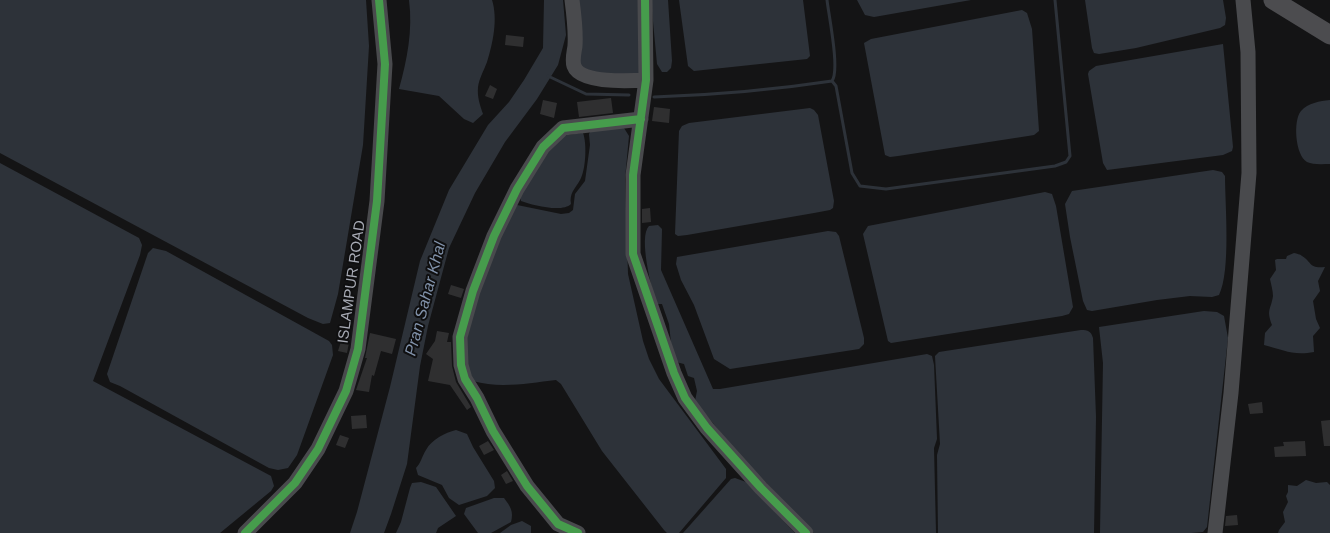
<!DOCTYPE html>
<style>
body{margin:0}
canvas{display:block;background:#141415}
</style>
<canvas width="1330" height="533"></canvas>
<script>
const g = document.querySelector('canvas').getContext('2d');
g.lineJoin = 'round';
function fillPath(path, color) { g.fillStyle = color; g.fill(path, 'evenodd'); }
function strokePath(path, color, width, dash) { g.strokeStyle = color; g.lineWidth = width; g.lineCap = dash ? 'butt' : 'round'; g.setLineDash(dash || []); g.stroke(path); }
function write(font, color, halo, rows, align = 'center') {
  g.font = font + ' Arial,sans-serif'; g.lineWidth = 4; g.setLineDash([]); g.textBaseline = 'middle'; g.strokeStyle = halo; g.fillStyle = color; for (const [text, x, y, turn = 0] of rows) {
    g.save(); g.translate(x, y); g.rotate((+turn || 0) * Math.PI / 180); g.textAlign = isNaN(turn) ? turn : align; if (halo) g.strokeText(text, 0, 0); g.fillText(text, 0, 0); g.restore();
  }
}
fillPath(new Path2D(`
 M0,0H366L369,46L363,145L338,294L330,323L323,324L308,318L0,153Z
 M409,0H492C498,19 493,43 487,62C484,70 479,79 478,87C477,97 480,105 483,114L473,123L464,119L439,96L399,89C407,60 413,30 409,0Z
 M544,0H563L566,35L558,65L537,99L505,142L475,193L449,248L428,326L420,366L407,464L391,514L384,533H350L357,512L390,387L420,261L449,190L488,125L509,102L524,80L543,48Z
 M576,0H638L641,74L605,77L578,68Z
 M651,0H668L672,61L671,68L667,72H662L657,64Z
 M679,0H803L810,56L807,59L694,71L688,66Z
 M857,0H971L874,17L865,15Z
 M1085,0H1223L1226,18L1225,25L1220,28L1136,48L1099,54L1094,53L1092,48Z
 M1022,10L1027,13L1032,29L1039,131L1034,135L1028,136L898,156L890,157L885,155L864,43L871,39Z
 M1223,44L1233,147L1232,151L1223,155L1107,170L1103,163L1088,74L1089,71L1096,66Z
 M1330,100V164C1323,164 1313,165 1307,162C1295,155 1293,120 1301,111C1308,103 1320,101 1330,100Z
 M810,108L814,110L818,115L834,201L833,208L830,210L814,213L687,235L678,236L675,234L679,131L682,126L689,123Z
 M624,128L629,136L625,179L628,274L643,341L649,359L659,379L726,469V478L679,533H667L664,530L602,451L561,384L556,380C529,383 500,389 473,381L464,355L472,307L507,219L517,205L561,214L569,213L573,210L575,194L585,181L590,145L589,134L591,130Z
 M583,133C587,143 586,170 580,180C575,189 569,193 571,204C562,213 532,205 521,201L520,197L548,147L560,136Z
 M0,163L139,238L142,245L140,255L93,381L271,476L274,486L271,491L220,533H0Z
 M1213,170L1222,172L1225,176C1225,205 1231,271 1219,295L1212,297L1190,296L1157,300L1092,311L1087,310L1083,301L1070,237L1065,204L1072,191Z
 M1045,192L1052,194L1056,206L1072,301L1073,307L1069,314L1062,316L891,343L888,341L863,234L868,226Z
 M658,225L662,229L661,270L713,389H720L927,354L932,356L934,365L937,439L934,448L936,533H814L733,448L695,401L697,391L694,378L688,376L684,364L676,362L672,352L669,324L662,304H656C652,289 638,237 649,226Z
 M828,231L836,232L839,236L864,338V344L859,349L730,369L714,359L694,305L681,280L676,264L677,257Z
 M153,248L166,251L329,341L332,345L333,355L297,455L288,468L278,470L269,468L120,386L110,382L107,374L148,253Z
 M1294,253C1297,254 1300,254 1302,256C1312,262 1309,269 1325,267L1318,281L1320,291L1313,301L1316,319L1320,328L1313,336L1314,352C1293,356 1284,350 1264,345L1265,333L1272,325C1266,309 1271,310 1273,296C1273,291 1271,284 1270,279L1276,270L1275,260L1277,259H1286L1287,256Z
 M1204,311L1217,312L1224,316L1228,338L1207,527L1203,532L1191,533H1100L1103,363L1099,327Z
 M1081,330C1088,330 1091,331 1093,338L1096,417L1094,533H938L937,455L940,444L935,356L939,352Z
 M456,430L467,434L473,447L494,481L495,488L487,496L459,505L449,498L442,485L418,475L416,468C421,463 422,456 426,450C432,439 445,433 456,430Z
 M735,478L746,482L795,533H683L731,479Z
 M1306,480L1316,483L1327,482L1330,485V533H1278L1279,530L1285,522L1283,512L1288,502L1286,496L1288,492V485L1297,486Z
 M421,482L436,487L456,516L438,528L436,533H396L401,522L410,488L412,483Z
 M494,498H504C510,506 514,511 511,522L491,533H478L464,514L466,508Z
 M522,521L531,526V533H500L511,525Z`), '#2d3239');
strokePath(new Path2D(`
 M827,0C829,17 840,70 832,81
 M548,76L586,94L629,95
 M654,97C714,95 773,90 832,81L836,86L852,173L860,186L886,189L1055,166L1066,162L1070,156L1055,0`), '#2d3239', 3);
fillPath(new Path2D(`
 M506,35L524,37L523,47L505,45Z
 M490,85L497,89L493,99L485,96Z
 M611,98L613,113L579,117L577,102Z
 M543,100L557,103L554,118L540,114Z
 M654,107L670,109L669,123L652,121Z
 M650,208L651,222L642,223V209Z
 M451,285L464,289L461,298L448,294Z
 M437,331L449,333L447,342H451L452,366L456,382L471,407L467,410L450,385L428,381L433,359L426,354L435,341Z
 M370,333L396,339L392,354L381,351L374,376L372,375L369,392L356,390L367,358H365Z
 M343,335L350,337L347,353L338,351Z
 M1262,402L1263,413L1250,414L1248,404Z
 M366,415L367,428L352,429L351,416Z
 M1330,420V446H1324L1321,421Z
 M340,435L349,438L345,448L336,445Z
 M488,441L494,450L484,455L479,446Z
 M1305,441L1306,456L1275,457L1274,447L1284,446L1283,442Z
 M507,471L513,481L506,484L501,475Z
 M1237,515L1238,525L1225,526L1226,516Z`), '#2f2f30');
strokePath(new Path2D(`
 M572,0C574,15 576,31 575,46C574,53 572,60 574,66C580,84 631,81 646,80
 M645,0L646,80L633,175V254L674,373L685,398L707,428L761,488L806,533
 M245,533L295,483L318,449L346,391L358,349L377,201L385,64L379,0
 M578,533L558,524L527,486L493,431L477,398L465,379L461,365L460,337L473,291L494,236L517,189L543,147L563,128L641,119
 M1215,533L1231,393L1249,173L1248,52L1243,0`), '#494a4d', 15);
strokePath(new Path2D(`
 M1273,0L1330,35`), '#4c4c4f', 19);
strokePath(new Path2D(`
 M645,0L646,80L633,175V254L674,373L685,398L707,428L761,488L806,533
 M245,533L295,483L318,449L346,391L358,349L377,201L385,64L379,0
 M578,533L558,524L527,486L493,431L477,398L465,379L461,365L460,337L473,291L494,236L517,189L543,147L563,128L641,119`), '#469c4c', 8);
write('15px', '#a7aab4', '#0f0f10', [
 ["ISLAMPUR ROAD",352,282,-82]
]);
write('italic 16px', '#8293ab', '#0f0f10', [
 ["Pran Sahar Khal",426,299,-75]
]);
</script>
